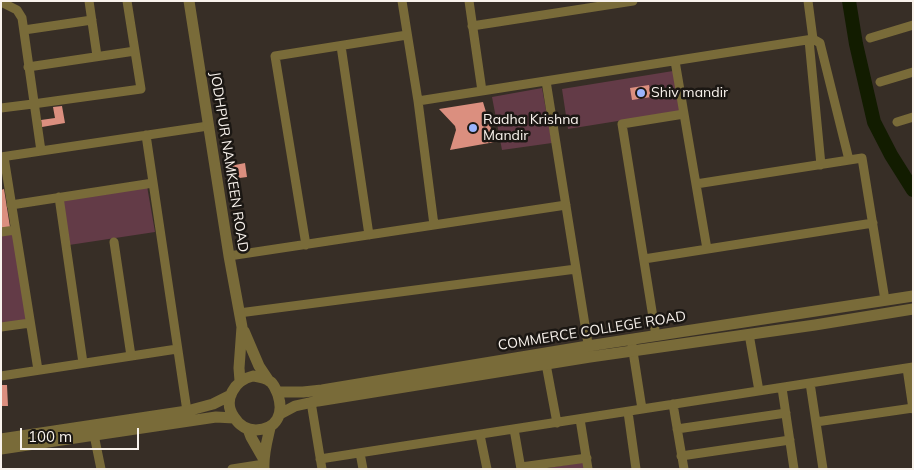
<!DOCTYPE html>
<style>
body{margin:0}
#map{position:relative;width:914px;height:470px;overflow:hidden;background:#372e26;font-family:Mulish,sans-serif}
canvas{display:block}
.frame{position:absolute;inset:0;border:2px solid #f8f2ec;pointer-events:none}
.scale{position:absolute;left:20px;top:428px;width:119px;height:22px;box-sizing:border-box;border:2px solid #f8f2ec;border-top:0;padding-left:6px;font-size:15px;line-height:18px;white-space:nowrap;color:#f8f2ec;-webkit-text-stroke:4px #1b1713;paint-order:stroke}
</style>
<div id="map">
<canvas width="914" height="470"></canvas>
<div class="frame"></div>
<div class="scale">100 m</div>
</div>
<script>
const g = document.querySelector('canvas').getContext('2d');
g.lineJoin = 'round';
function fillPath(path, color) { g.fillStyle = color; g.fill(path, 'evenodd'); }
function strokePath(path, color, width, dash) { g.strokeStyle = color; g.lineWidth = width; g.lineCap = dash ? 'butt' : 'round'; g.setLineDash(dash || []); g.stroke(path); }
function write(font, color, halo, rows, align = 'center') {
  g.font = font + ' Mulish,sans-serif'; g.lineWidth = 5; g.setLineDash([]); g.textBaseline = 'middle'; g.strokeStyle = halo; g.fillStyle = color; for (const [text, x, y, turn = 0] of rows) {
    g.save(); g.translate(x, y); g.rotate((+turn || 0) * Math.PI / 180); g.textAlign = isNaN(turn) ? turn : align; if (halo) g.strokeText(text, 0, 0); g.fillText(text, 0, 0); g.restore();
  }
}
fillPath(new Path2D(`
 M673,71L680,111L568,129L562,89Z
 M542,88L552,143L502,150L492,97Z
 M147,186L155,232L69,245L62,199Z
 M13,233L27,321L1,325V234Z
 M584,462L585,469H541Z`), '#633b47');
strokePath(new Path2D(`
 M849,1L856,44L874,122L891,155L913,190`), '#121c00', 14);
fillPath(new Path2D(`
 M649,85L651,97L632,100L630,88Z
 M483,102L495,142L450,150L456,130L455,126L439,109Z
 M62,106L65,123L42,127L41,120L55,118L53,107Z
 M245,163L247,177L232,179L230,166Z
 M4,189L10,227L1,228V190Z
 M1,385H7L8,406H1Z`), '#db8f7f');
strokePath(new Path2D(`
 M89,1L97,56
 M402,1L418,101L434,225
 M469,1L482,91
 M808,1L813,39
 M1,2L17,10L22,18L41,151
 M472,26L633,1
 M24,30L92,20
 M870,38L913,25
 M809,40L821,165
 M341,46L369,235
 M675,61L707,249
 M28,67L135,51
 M546,81L589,350
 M880,82L913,72
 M418,101L813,39L820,43L849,160
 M1,108L33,104L141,89L127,1
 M897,122L913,117
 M146,135L187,411
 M1,157L208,126
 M4,157L38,370
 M696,184L862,158L885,300
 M59,197L83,363
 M11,205L153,183
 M1,232L15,230
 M114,242L131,356
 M306,245L275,56L407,35
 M229,256L566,205
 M644,259L873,223
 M239,313L576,269
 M1,327L30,323
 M749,334L759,391
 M656,336L622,124L684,114
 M632,345L642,409
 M546,364L557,423
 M907,368L913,409
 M1,376L177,349
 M810,383L823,469
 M782,388L794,469
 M311,402L322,469
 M673,404L684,469
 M628,412L636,469
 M580,419L588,469
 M816,422L913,408
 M514,429L521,469
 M677,429L786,413
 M93,430L101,469
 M480,435L487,469
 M360,453L363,469
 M681,456L790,440
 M320,459L913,367
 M521,467L587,458
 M232,469L264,464`), '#796b39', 9);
strokePath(new Path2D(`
 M189,1L229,256L242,327L239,368L240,381
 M244,331L259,366L269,381
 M253,376C259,377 266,378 271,382C275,386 276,390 278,395C284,414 277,429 256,430C247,430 239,425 234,417C222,400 235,380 253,376Z
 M277,392H303L322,390L588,346L913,296
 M280,414L295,406L318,401L590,357L815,325L913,309
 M248,429L251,437L263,458
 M1,439L187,411L213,404L231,395
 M1,449L216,417L234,418
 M264,469C263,455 267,441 270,428`), '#796b39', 11);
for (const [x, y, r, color] of [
 [641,93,5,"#9bb4fd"],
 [473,128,5,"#9bb4fd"]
]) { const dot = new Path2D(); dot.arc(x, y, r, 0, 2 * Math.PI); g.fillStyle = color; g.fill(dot); strokePath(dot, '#1b1713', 2); }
write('14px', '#f8f2ec', '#1b1713', [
 ["Shiv mandir",651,93],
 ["Radha Krishna",483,120],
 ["Mandir",483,136]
], 'left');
write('14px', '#f8f2ec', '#1b1713', [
 ["JODHPUR NAMKEEN ROAD",229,162,81],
 ["COMMERCE COLLEGE ROAD",592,331,-9]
]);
</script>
